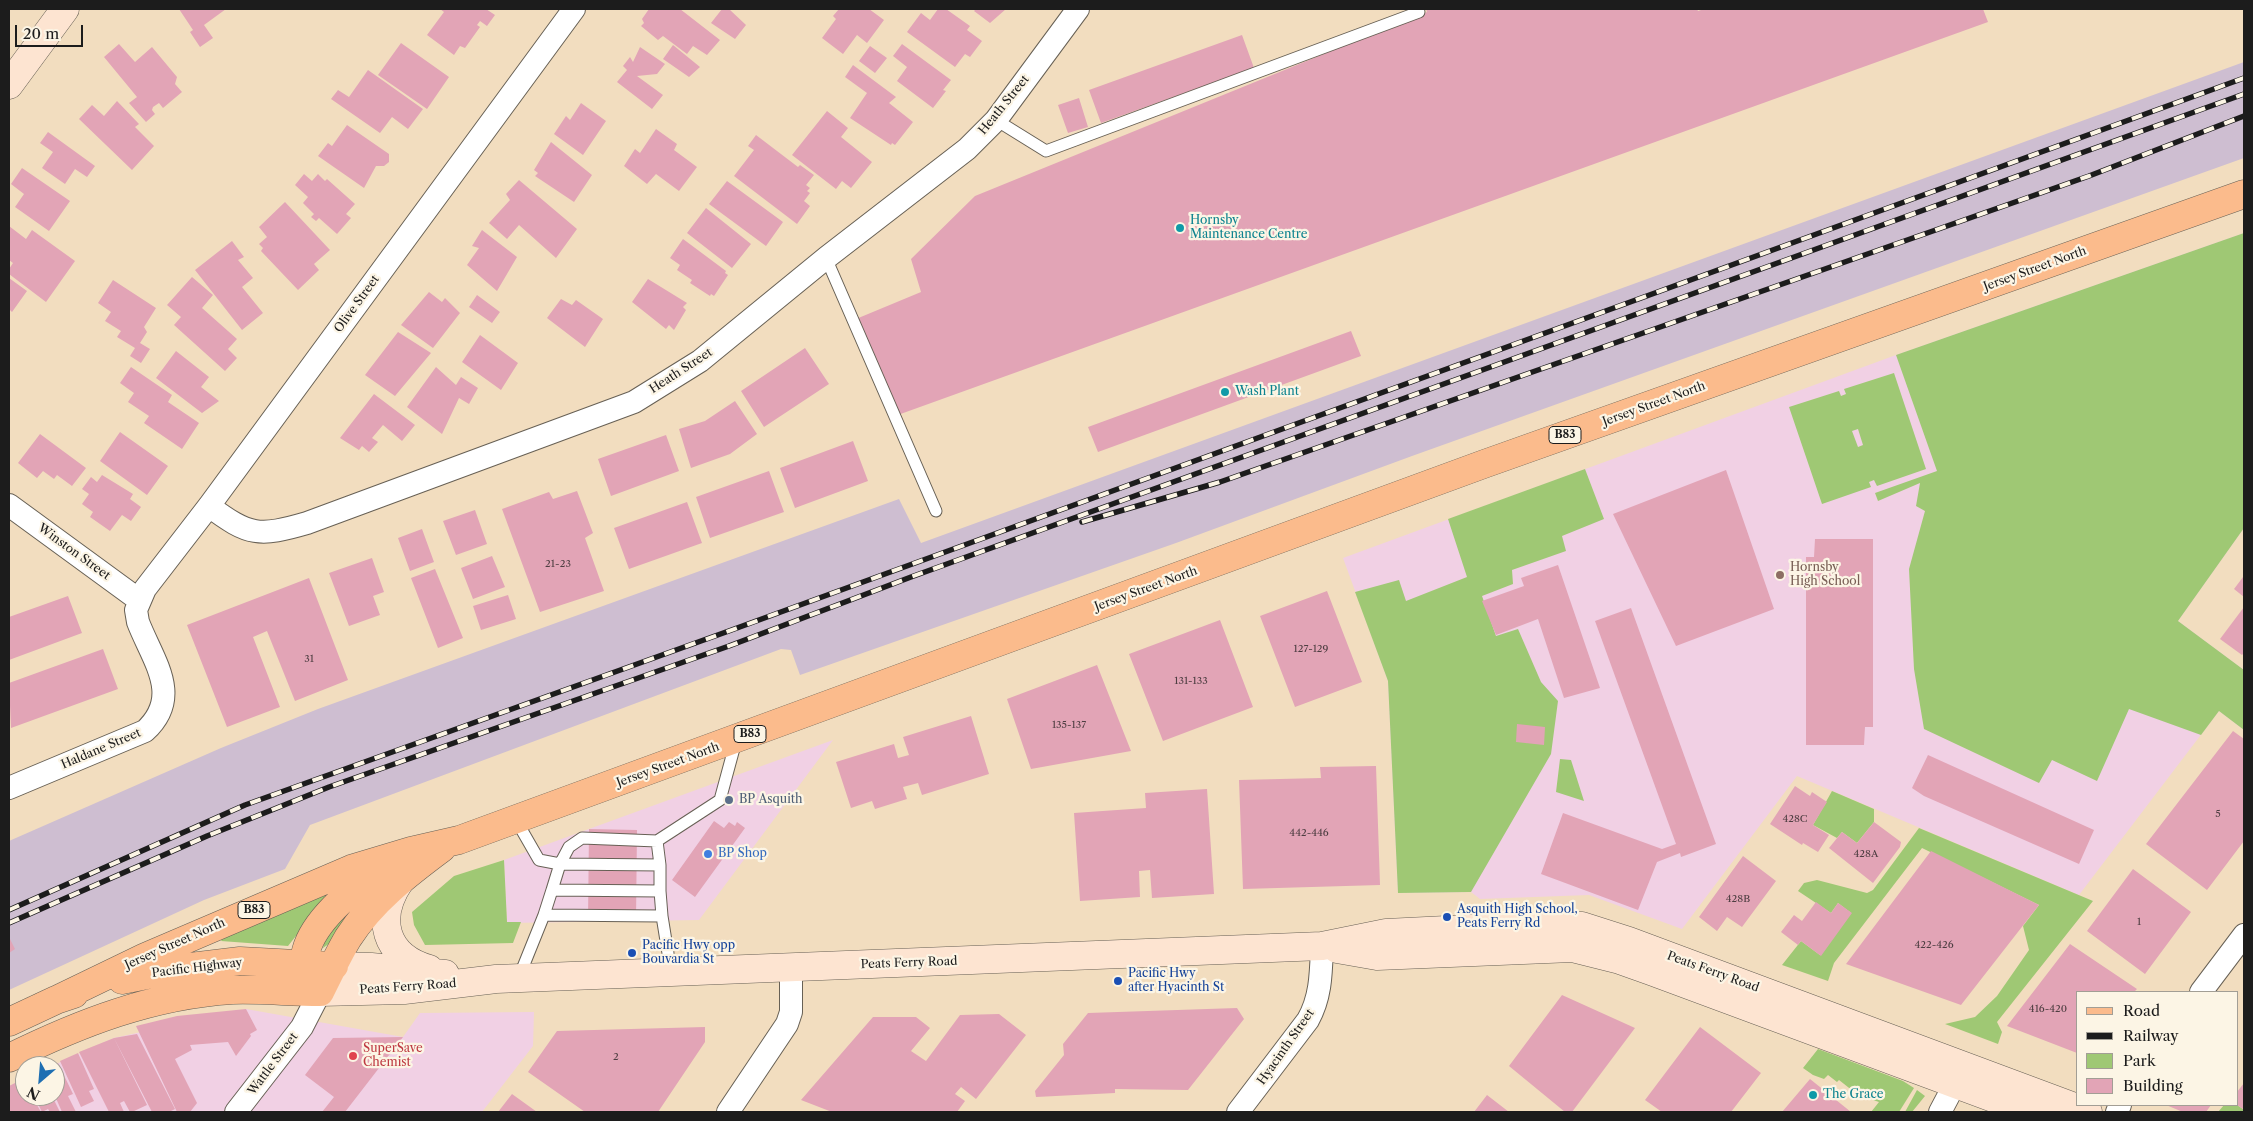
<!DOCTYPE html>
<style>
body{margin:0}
#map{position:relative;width:2253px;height:1121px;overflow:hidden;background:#f2ddbf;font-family:"Libre Caslon Text",serif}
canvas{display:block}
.frame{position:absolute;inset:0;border:10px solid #1c1c1c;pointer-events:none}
.legend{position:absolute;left:2076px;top:991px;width:162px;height:115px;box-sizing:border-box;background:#fcf5e5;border:1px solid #a29e95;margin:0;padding:6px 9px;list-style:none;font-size:15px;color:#1c1c1c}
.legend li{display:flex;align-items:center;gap:10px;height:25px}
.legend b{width:25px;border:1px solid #a29e95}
.north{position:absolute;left:15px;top:1056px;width:50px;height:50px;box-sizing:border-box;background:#fcf5e5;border:1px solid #a29e95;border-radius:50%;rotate:207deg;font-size:14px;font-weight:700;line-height:20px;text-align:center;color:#1c1c1c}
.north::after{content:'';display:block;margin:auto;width:18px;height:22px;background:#1f6fb2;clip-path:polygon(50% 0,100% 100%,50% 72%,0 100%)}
.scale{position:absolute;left:15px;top:25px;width:68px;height:22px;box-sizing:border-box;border:2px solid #1c1c1c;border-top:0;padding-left:6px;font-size:15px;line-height:18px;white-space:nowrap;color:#1c1c1c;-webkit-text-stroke:4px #fcf5e5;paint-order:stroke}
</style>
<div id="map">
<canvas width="2253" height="1121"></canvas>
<div class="frame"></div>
<ul class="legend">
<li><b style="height:6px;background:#fbbb8c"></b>Road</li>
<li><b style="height:6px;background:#1c1c1c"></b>Railway</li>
<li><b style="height:14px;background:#9fc874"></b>Park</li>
<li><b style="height:14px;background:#e2a4b6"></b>Building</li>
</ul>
<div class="north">N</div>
<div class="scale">20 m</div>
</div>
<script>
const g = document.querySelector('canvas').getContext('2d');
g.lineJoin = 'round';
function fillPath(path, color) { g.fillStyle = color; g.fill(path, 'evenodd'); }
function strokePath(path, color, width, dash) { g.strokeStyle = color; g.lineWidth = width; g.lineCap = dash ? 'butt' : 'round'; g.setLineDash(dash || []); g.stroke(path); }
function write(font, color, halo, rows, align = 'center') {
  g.font = font + ' "Libre Caslon Text",serif'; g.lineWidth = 4.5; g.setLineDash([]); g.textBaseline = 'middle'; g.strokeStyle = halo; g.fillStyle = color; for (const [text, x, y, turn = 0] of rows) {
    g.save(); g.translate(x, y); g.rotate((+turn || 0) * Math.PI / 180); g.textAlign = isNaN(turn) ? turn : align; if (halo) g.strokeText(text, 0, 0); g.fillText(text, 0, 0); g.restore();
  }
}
fillPath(new Path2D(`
 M2244,233V528L2178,621L2244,670V730L2219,711L2079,895L1797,776L1682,929L1589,895L1480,899L1471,892L1398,893L1388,681L1343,558L1896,355Z
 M833,740L699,920L507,923L504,860Z
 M246,1009L403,1037L420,1013L534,1012L533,1046L482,1112H9V1086L25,1079V1096H55V1066H52L114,1038Z`), '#f1d0e4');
fillPath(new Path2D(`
 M2244,62V158L1412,456L1176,543L800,675L791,650L781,649L310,825L285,869L204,900L9,990V841L221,748L318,709L899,499L921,543Z`), '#cebed1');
fillPath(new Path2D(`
 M2244,233V528L2178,621L2244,670V730L2219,711L2201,735L2129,709L2097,781L2052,760L2039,783L1924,729L1914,669L1909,569L1925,511L1916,506L1920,483L1878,501L1875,493L1937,471L1896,355Z
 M1894,373L1926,469L1877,486L1874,480L1869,482L1871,487L1822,504L1789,407L1839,391L1841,396L1846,394L1844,389ZM1858,429L1863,445L1858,447L1852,431Z
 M1585,469L1604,519L1562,536L1566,551L1512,570L1513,584L1482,596L1496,636L1518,629L1541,682L1558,701L1551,754L1471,892L1398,893L1388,681L1355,592L1399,580L1406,601L1467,577L1448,519Z
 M1560,759L1571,760L1584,801L1556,792Z
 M1832,791L1874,809V822L1857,843L1842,832L1837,838L1813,825Z
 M1919,828L2093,901L1997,1022L2002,1032L1998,1044L1945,1024L1975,1017L1997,996L2029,950L2023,926L2039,905L1922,848L1834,963L1828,981L1782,965L1801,941L1820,955L1851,913L1838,903L1831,913L1798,891L1804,883L1817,880L1867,893L1873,890Z
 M504,860L507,922H521L513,943L425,945L414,925L412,912L454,876Z
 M375,880L330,943L323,948L326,934Z
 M331,892L288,946L221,941L223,938Z
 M1818,1049L1903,1081L1914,1088L1899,1112H1871L1879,1102L1858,1095L1839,1080L1837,1082L1828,1075L1824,1079L1813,1075L1803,1068Z
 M1917,1090L1925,1096L1912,1112H1905Z
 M2224,1105H2237L2243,1109L2244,1108V1112H2218Z`), '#9fc874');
fillPath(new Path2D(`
 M179,9H226L204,25L213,38L200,47L190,32L193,30Z
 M440,9H486L495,15L487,26L480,21L477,25L480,27L465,48L460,46L454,55L427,35L444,12Z
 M649,9H680L720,40L707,55L693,46L687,54L663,36L658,40L641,26L644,23L642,19Z
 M722,9H729L746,25L735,39L711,23Z
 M839,9H869L884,20L867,43L857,35L843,54L822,38L836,19L833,16Z
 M938,9H946L970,26L967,30L982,41L970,57L965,54L955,67L907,32L921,13L930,20Z
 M976,9H1006L990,23L974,11Z
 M1426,9H1697L1698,11L1704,9H1983L1988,22L895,416L856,319L921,292L911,259L975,196L1427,12Z
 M1242,35L1254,68L1101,123L1089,90Z
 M401,43L449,77L427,109L378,75Z
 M119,44L135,62L152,47L177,77L175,84L182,92L163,108L159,103L153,107L152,110L155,114L146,122L129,103L137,97L104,57Z
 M902,44L951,80L943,90L946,91L933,108L897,81L907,67L893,56Z
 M673,45L700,67L689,77L663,59Z
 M870,46L887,58L875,73L859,61Z
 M640,47L665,64L657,74L637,76L663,95L652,109L617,82L627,70L623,66L630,57L633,62Z
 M853,65L896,97L889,103L913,122L895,145L892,143L891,145L850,118L867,93L845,77Z
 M368,70L423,109L408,129L392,117L380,133L331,99L338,90L349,97Z
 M1079,98L1088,127L1068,133L1058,105Z
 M117,101L139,124L135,127L154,146L132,170L79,119L92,105L104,116Z
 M581,103L606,121L583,155L554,134L566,116L570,120Z
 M827,111L848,128L841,137L872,162L851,188L842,181L836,189L792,155Z
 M347,125L389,154V162L384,166H376L364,188L318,156L328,143L332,146Z
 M656,129L677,144L674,150L697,167L679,191L656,174L647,184L624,166L635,149L640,153Z
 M48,132L95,166L87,177L75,169L65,184L42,168L53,152L40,143Z
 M756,135L798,167L800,165L814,175L806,185L810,188L807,191L810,193L804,201L810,206L797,224L734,176L754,150L748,146Z
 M551,142L592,175L574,202L535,176L538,173L534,170Z
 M22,168L70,201L49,231L15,207L24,194L11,184Z
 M304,174L312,181L318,174L325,181L327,179L355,204L346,214L351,218L337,234L319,218L316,221L311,217L314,214L303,203L308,197L295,185Z
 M519,180L577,229L556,258L519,225L507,239L489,223L510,200L506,194Z
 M727,181L783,222L766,246L709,204Z
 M285,202L330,250L314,264L319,270L298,290L261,251L263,248L259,244L267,237L259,227Z
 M706,208L751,244L732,268L687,233Z
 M9,226L26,239L32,230L75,261L46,302L9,274V269L13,263L9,260Z
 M482,230L517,257L497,291L467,265L479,248L472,246Z
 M683,239L726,271L725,273L728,275L714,296L711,294L710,296L690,283L692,280L677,270L680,265L670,258Z
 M232,241L244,257L238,260L253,278L242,287L263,313L242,330L195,270Z
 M192,277L213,295L202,308L237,339L228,349L237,358L225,371L174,325L181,317L167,305Z
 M9,278L27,291L12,312L9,309Z
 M648,279L687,303L683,307L686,310L674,330L669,325L666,329L632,302Z
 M113,280L156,308L144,327L147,332L140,343L150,349L141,363L130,356L135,348L117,337L121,331L105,321L111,312L98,303Z
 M429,292L442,302L445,298L460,313L433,348L401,325Z
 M477,295L500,312L492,323L469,307Z
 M561,299L572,305L576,300L603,319L585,347L547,318Z
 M1351,331L1361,356L1098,452L1088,427Z
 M398,332L431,353L395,396L365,375Z
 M480,335L518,363L501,390L462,362Z
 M805,348L829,384L764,427L741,391Z
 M176,351L209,377L201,387L219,401L202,413L156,378Z
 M131,367L172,395L168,402L199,423L182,449L144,423L149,416L128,402L134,393L120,383Z
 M436,367L456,385L461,377L478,388L469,404L459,398L442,434L407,407Z
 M374,394L415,425L402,441L383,425L372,438L378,442L369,452L362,446L359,450L340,438Z
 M735,401L757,434L730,454L691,468L679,429L705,421Z
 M120,432L168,466L147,495L100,461Z
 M40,434L86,468L72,486L57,475L54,479L43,471L37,478L18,463Z
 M666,435L679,471L611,496L598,459Z
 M853,441L868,481L795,508L780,468Z
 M1726,470L1774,609L1676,646L1613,514Z
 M769,471L784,512L710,538L696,497Z
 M102,475L133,494L130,499L141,507L131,521L122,515L110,531L90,517L93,512L82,504L89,494L82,489L91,477L97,482Z
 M577,491L593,533L585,538L604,591L540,612L502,509L549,492L553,499Z
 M687,502L702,543L629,569L614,528Z
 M475,510L487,544L456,555L443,521Z
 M422,529L434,562L410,571L398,538Z
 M1815,539H1873V727H1865L1864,745H1806V557H1814Z
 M492,556L505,587L473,599L461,568Z
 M372,558L384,592L373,596L380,615L349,626L329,573Z
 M1558,565L1600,688L1564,698L1538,619L1496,635L1482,601L1524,586L1521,578Z
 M435,569L463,638L438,648L411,578Z
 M2243,577H2244V597L2234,589Z
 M309,578L348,680L295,701L267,631L253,637L280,707L227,727L187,625Z
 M1327,591L1362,682L1295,707L1260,616Z
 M508,595L516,619L481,630L473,606Z
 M68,596L82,633L9,660V617Z
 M2244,607V653L2242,655L2220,639Z
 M1631,608L1716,844L1681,857L1680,853L1657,862L1638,910L1541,874L1563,813L1662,849L1676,844L1595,621Z
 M1220,620L1253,707L1163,741L1129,654Z
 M103,649L118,689L11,728L9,683Z
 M1097,665L1131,751L1031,769L1007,699Z
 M971,716L989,774L922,795L918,783L903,787L907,799L875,809L872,801L851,808L836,762L894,744L898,758L909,755L903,737Z
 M1517,724L1545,727L1544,745L1516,742Z
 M2233,731L2244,739V841L2207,890L2146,844Z
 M1928,755L2094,830L2079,864L1924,796L1912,788Z
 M1376,766L1380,885L1243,889L1239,780L1321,778L1320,767Z
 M1795,786L1810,796L1812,792L1827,802L1813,825L1829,835L1818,852L1803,843L1802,845L1770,824Z
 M1207,789L1214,894L1152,898L1150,870L1139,871L1140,897L1080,901L1074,813L1146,808L1145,793Z
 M714,821L724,828L729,822L735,826L737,822L745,828L695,897L672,880Z
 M1874,822L1901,842L1900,847L1873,883L1829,848L1842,832L1857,843Z
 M589,829L637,830L636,920H588Z
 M1931,851L2039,905L1961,1005L1846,964Z
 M1743,856L1776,881L1742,927L1727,917L1717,931L1699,917Z
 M2133,869L2191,912L2145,974L2087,931Z
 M1816,902L1831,913L1838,903L1852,913L1821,956L1801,941L1798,945L1781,932L1794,915L1802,921Z
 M9,937L15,949L9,953Z
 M2070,944L2137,989L2134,992H2077V1053L2007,1026Z
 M1562,995L1635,1028L1572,1112H1565L1509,1066Z
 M1237,1008L1244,1019L1188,1090L1115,1089V1093L1036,1097L1035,1091L1064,1055L1063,1044L1088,1013Z
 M246,1009L257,1030L250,1034L251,1036L236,1056L228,1042L190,1045L192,1050L175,1059L197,1103L190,1112H177L136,1026L177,1016Z
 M999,1014L1026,1035L976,1099L961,1087L955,1094L965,1101L957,1112H832L801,1100L873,1017H916L930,1028L911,1051L926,1061L960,1015Z
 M705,1027V1042L658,1112H585L528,1072L557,1031Z
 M1700,1027L1761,1073L1731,1112H1662L1645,1100Z
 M137,1034L175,1109L169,1112H152L114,1038Z
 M403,1037L345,1112H322L334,1097L305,1075L333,1038Z
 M114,1038L147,1105L132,1112H130L124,1101L120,1103L124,1112H109L79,1052Z
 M78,1053L94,1089L89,1091L94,1101L81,1107L60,1061Z
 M58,1063L73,1094L68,1096L76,1112H62L55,1096V1066H51Z
 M23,1079L25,1096H32L41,1112H9V1086Z
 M1810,1079L1851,1112H1782Z
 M2244,1083V1108L2243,1109L2237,1105V1092Z
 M512,1094L537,1112H498Z
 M1487,1095L1509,1112H1474Z
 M34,1096H52L60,1112H50L48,1109L42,1112Z
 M2166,1105H2211L2206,1112H2183Z`), '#e2a4b6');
const service = new Path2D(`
 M996,120L1046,151L1419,12
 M826,258L936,511
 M516,820L539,860L560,864L569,847L582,838L657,841L660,865
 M657,841L720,800L736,741
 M552,890L560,864L660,865V891
 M544,915L552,890L660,891L662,916
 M519,977L544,915L662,916L671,972`);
const minor = new Path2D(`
 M9,505L139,600
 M209,506C249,536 259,537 307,523L634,402L700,361L826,258L967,149L996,120L1078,9
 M9,788L145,731C183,696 153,661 138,622L136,610L145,589L209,506L574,9
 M2201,992L2244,935
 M236,1112L302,1027L320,992
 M728,1112L787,1024L791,1012V967
 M1238,1112L1308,1020C1321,997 1321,973 1322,946
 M1940,1112L1949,1095L1960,1068
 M2117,1112L2120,1105`);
const secondary = new Path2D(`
 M9,85L65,9
 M400,881C375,918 384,956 429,969
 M1337,949L1377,956L1572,948L1620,960L1651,971L2031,1112
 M334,966L371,967L445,974
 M320,992L404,990L496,979L1322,946L1386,933L1548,925L1582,926L1629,941L2088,1112`);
const primary = new Path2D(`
 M122,980L182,968L240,961L334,966
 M304,983C304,973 303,962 306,951C315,917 358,886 384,865
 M56,1000L145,957L351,869L411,851L459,840L1484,464L2244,194
 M9,1022L56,1000L74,994
 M9,1058C80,1023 152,995 232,990C262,989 290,992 320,992C329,974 338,955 348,938C372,901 407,874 442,848`);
strokePath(service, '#676055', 13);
strokePath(minor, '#676055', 24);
strokePath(secondary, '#676055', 29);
strokePath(primary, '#676055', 29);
strokePath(service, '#fff', 11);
strokePath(minor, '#fff', 22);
strokePath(secondary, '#fde4d1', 28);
strokePath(primary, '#fbbb8c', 28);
const rail = new Path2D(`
 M1082,522L1220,482L2089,176L2244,116
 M9,910L245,805L726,632L2244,78
 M9,923L207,836L329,787L729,646L911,577L2244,94`);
strokePath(rail, '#1c1c1c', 5.5);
strokePath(rail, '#fcf5e5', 4, [11]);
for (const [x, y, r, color] of [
 [1180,228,5,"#0f9aa8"],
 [1225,392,5,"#0f9aa8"],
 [1780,575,5,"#8d6e63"],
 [729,800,5,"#5c6f8a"],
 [708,854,5,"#3f7fe0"],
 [1447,917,5,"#1a4fb4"],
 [632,953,5,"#1a4fb4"],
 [1118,981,5,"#1a4fb4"],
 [353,1056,5,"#e0444e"],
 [1813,1095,5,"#0f9aa8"]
]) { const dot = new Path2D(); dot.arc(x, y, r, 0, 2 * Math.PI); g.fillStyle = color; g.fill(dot); strokePath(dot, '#fcf5e5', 2); }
write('10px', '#4e3e42', null, [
 ["21-23",558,564],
 ["127-129",1311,649],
 ["31",309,659],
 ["131-133",1191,681],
 ["135-137",1069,725],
 ["5",2218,814],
 ["428C",1795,819],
 ["442-446",1309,833],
 ["428A",1866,854],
 ["428B",1738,899],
 ["1",2139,922],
 ["422-426",1934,945],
 ["416-420",2048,1009],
 ["2",616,1057]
]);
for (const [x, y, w] of [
 [1565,435,32],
 [750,734,32],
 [254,910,32]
]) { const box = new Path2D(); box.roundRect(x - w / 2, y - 8.5, w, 17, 4); g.fillStyle = '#fcf5e5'; g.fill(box); strokePath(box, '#1c1c1c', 1); }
write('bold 11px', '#1c1c1c', null, [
 ["B83",1565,435],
 ["B83",750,734],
 ["B83",254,910]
]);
write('12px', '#1c1c1c', '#fcf5e5', [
 ["Heath Street",1004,105,-51],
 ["Jersey Street North",2035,269,-20],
 ["Olive Street",357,304,-54],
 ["Heath Street",681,371,-33],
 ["Jersey Street North",1654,404,-20],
 ["Winston Street",74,552,36],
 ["Jersey Street North",1146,589,-20],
 ["Haldane Street",101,749,-23],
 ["Jersey Street North",668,765,-20],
 ["Jersey Street North",175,944,-24],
 ["Peats Ferry Road",909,963,-2],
 ["Pacific Highway",197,968,-7],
 ["Peats Ferry Road",1713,972,20],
 ["Peats Ferry Road",408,987,-4],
 ["Hyacinth Street",1286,1047,-55],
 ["Wattle Street",273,1064,-53]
]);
write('12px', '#0d838f', '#fcf5e5', [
 ["Hornsby",1190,221],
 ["Maintenance Centre",1190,235],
 ["Wash Plant",1235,392],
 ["The Grace",1823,1095]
], 'left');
write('12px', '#785e54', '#fcf5e5', [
 ["Hornsby",1790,568],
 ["High School",1790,582]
], 'left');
write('12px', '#4e5e75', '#fcf5e5', [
 ["BP Asquith",739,800]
], 'left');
write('12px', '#366cbe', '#fcf5e5', [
 ["BP Shop",718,854]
], 'left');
write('12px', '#164399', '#fcf5e5', [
 ["Asquith High School,",1457,910],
 ["Peats Ferry Rd",1457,924],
 ["Pacific Hwy opp",642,946],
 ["Bouvardia St",642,960],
 ["Pacific Hwy",1128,974],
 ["after Hyacinth St",1128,988]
], 'left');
write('12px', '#be3a42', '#fcf5e5', [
 ["SuperSave",363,1049],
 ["Chemist",363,1063]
], 'left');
</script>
